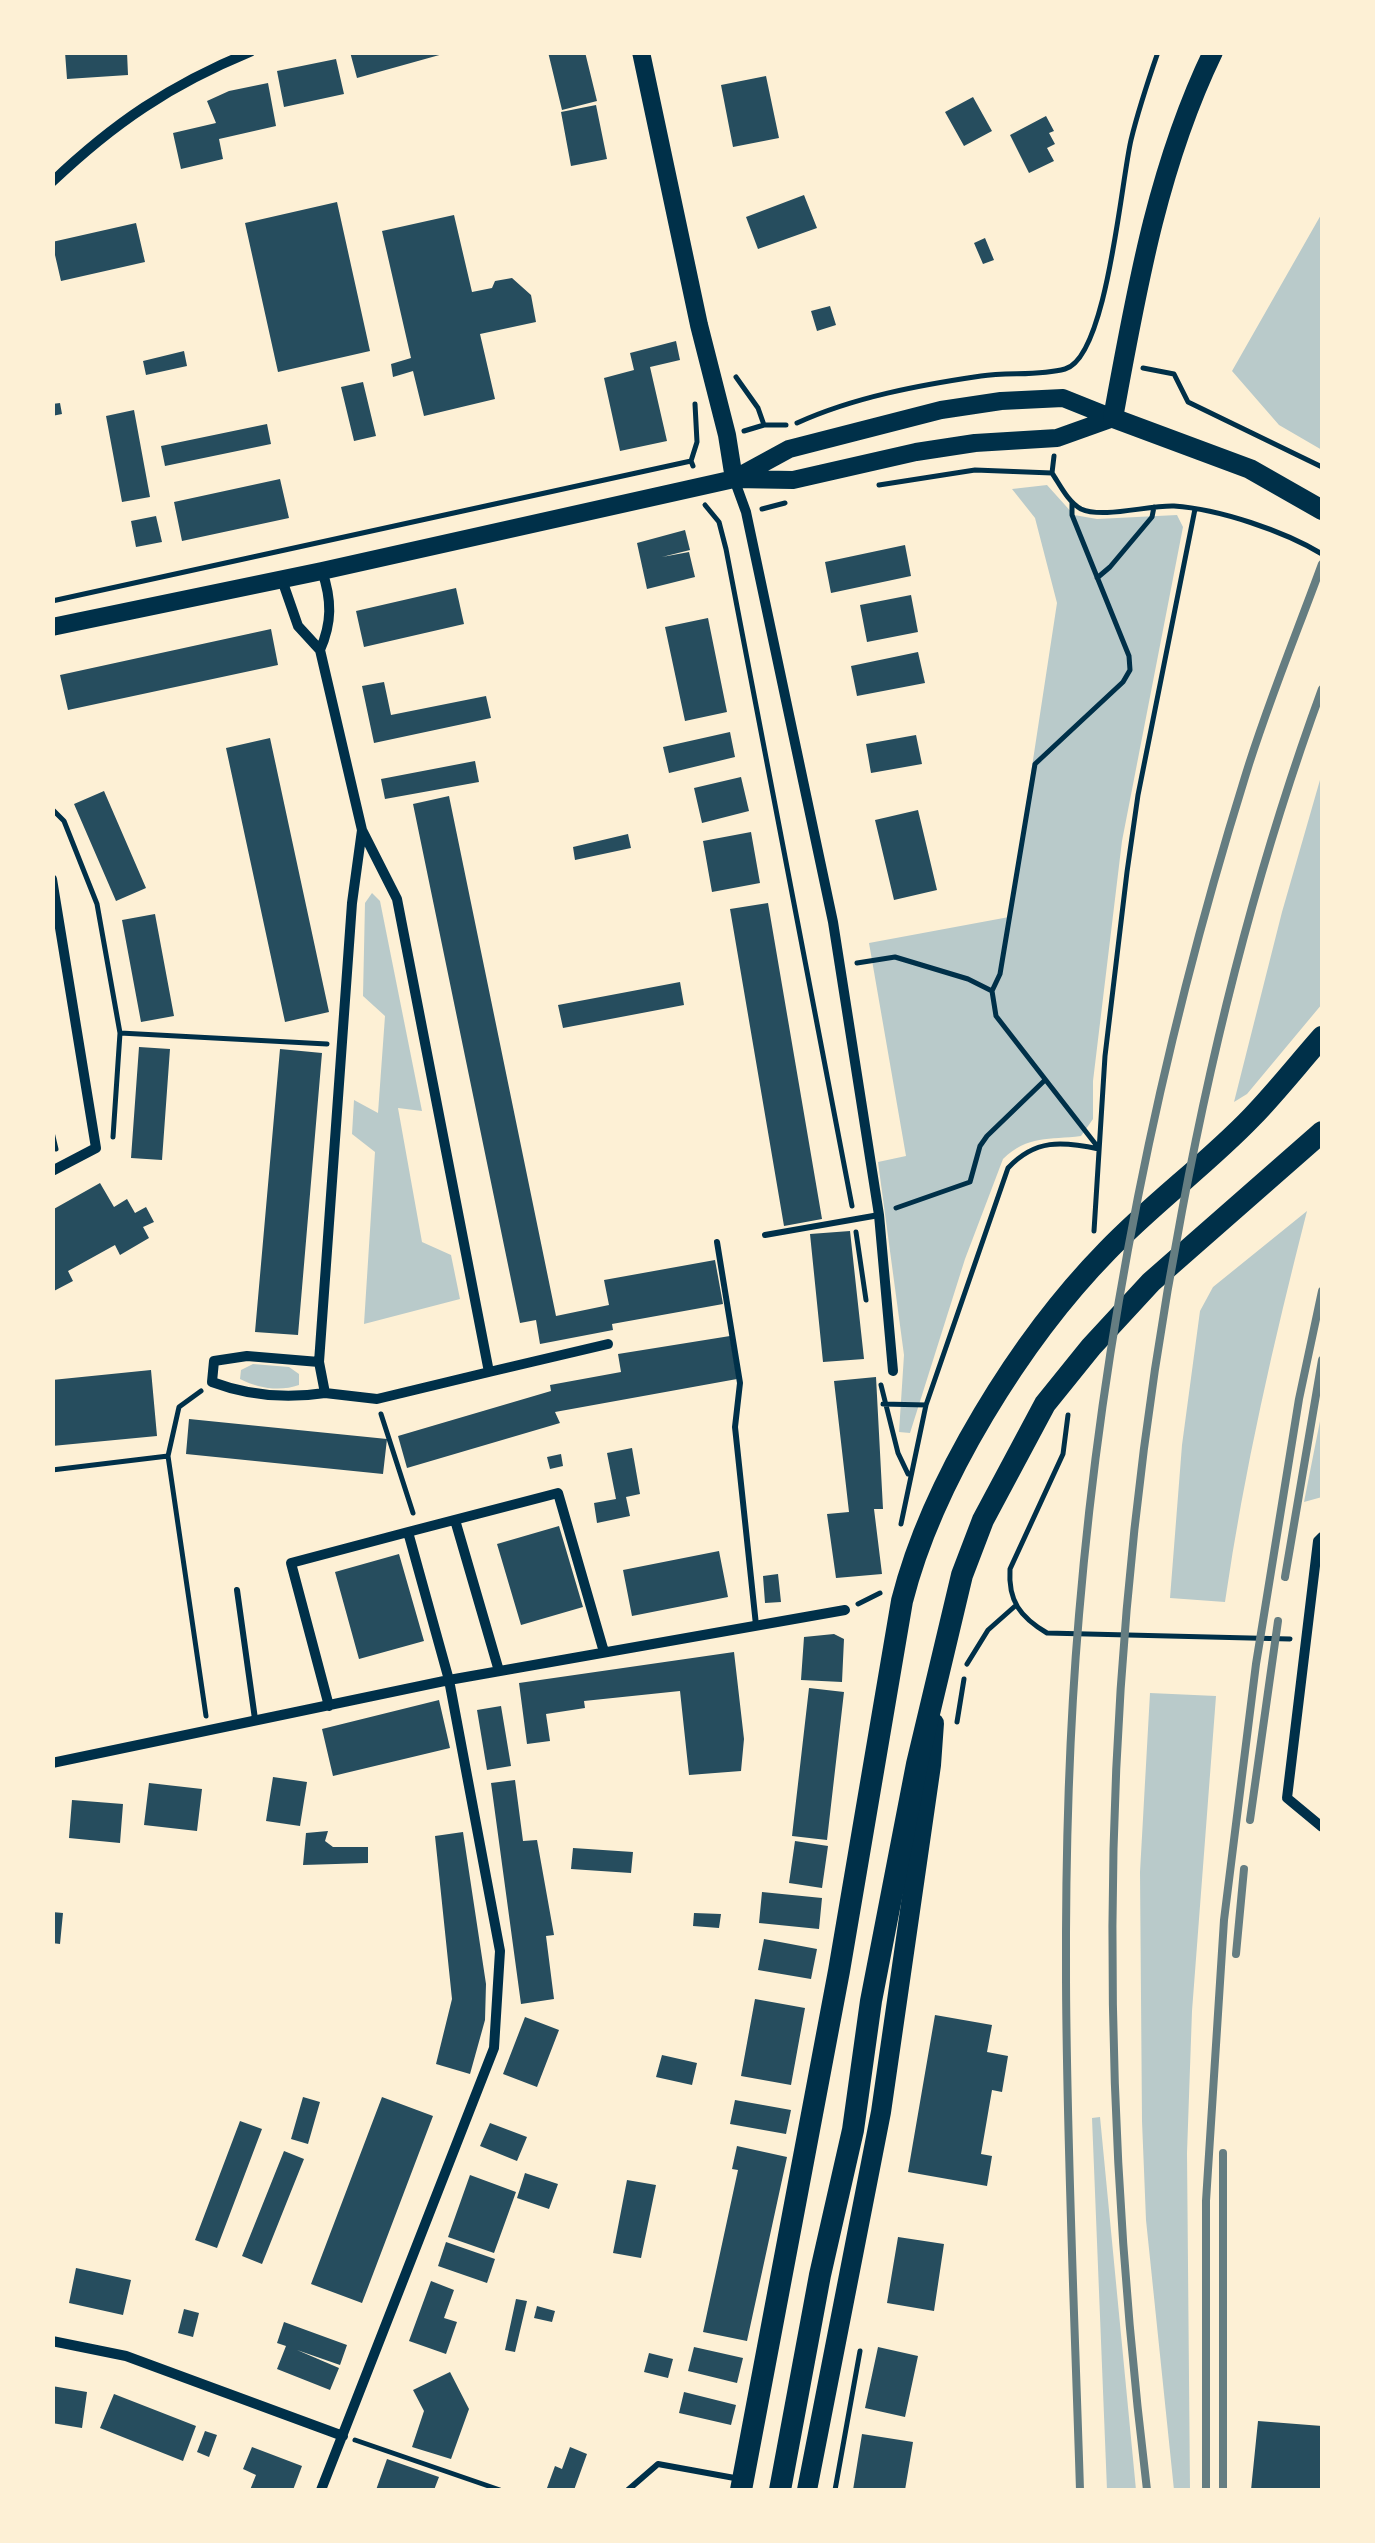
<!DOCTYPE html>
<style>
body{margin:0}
#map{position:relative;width:1375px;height:2543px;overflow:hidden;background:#fdf0d5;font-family:Jost,sans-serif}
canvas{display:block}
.frame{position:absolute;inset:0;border:55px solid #fdf0d5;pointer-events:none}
</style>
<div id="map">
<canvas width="1375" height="2543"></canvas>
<div class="frame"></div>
</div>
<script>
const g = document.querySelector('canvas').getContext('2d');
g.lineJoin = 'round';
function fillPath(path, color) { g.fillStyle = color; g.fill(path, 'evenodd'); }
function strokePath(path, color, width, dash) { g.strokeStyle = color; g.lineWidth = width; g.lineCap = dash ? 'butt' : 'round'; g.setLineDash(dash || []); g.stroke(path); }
fillPath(new Path2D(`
 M1322,213V450L1279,425L1232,371Z
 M1047,485L1074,515L1097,519L1177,515L1183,527L1122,841L1093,1081V1119L1081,1136C1049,1140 1028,1135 1003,1159L965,1259L910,1433L899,1432L904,1355L878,1162L906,1156L869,943L1009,917L1057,603L1035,518L1012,489Z
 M1322,773V1004L1247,1094L1234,1102L1282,912Z
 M372,893L380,901L422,1111L398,1108L422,1242L451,1255L460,1299L364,1324L375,1152L352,1134L354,1100L378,1113L385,1016L363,996L365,903Z
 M1307,1211C1274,1340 1244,1470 1225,1602L1170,1598L1182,1445L1200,1311L1213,1287Z
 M253,1364L289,1367L299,1374V1385C280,1392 257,1388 240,1379L241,1370Z
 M1322,1411V1497L1304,1502Z
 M1150,1693L1216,1696L1192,2011L1187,2153L1190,2490H1174L1146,2220L1142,2121L1140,1872Z
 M1100,2117L1136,2490H1107L1092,2118Z`), '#b9caca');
fillPath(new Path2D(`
 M65,52H127L128,75L67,79Z
 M350,52H443V54L357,78Z
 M548,52H585L597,101L562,110Z
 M336,59L344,94L284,107L277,71Z
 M766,76L779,138L733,147L721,85Z
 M268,83L276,126L219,139L223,159L181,169L173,133L216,123L207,101L229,91Z
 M973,97L992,131L964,146L945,112Z
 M596,105L607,159L571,166L561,112Z
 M1046,116L1054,131L1049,133L1055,144L1047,148L1054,161L1029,173L1010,135Z
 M804,195L817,228L758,249L746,217Z
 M337,202L370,351L278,372L245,223Z
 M454,215L472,292L492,288L495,281L512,278L531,295L536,322L480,334L495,399L424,416L413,371L393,377L391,364L411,358L382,231Z
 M136,223L145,262L61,281L52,242Z
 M985,238L994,260L983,264L974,243Z
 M830,306L836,325L817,331L811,311Z
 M676,341L680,360L650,367L667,441L620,451L604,378L634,370L630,353Z
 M184,351L187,366L146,375L143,361Z
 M363,382L376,436L354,441L341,387Z
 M60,403L62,414L52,416V404Z
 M134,410L150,497L122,502L106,416Z
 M267,424L271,444L165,466L161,446Z
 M280,479L289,518L182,541L174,502Z
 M156,516L162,542L136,547L131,521Z
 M685,530L690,550L662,557L689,552L695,577L647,589L637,543Z
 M905,545L911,576L831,593L825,562Z
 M456,588L464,624L364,647L356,611Z
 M911,595L918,632L867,642L860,605Z
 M708,618L727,712L685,721L665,627Z
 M271,629L278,665L68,710L60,675Z
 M918,652L925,683L857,696L851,666Z
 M384,682L391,715L486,696L491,718L374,743L362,686Z
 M730,732L735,757L669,773L663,747Z
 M916,735L922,764L871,773L866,744Z
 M270,738L329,1012L285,1022L226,748Z
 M475,761L479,782L385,799L381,779Z
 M741,777L749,811L702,823L694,788Z
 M104,791L146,888L116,901L74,804Z
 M449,796L556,1316L609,1305L604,1280L715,1260L723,1304L612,1324L613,1330L540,1344L536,1320L520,1323L413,804Z
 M918,810L937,890L894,900L875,820Z
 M751,832L760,883L712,892L703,841Z
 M628,834L631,848L575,860L573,847Z
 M768,903L822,1219L784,1226L730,909Z
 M155,914L174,1016L141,1022L122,920Z
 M680,982L684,1005L563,1028L558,1005Z
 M139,1047L170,1049L162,1160L131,1158Z
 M280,1049L322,1053L298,1335L255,1332Z
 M100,1183L114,1207L127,1199L135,1213L146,1207L154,1222L143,1227L149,1238L120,1255L115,1245L68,1271L73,1281L52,1292V1210Z
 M850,1231L864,1359L823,1362L810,1234Z
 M730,1336L737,1379L555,1412L560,1423L407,1468L398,1436L551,1391L550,1385L621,1372L618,1354Z
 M151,1370L157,1436L52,1446V1380Z
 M876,1377L883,1509H874L882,1574L836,1578L827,1514L849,1512L834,1381Z
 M189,1419L387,1439L383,1474L186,1454Z
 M632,1448L640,1494L626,1497L630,1516L597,1523L594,1503L616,1499L607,1453Z
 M561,1454L563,1466L550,1469L547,1457Z
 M559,1526L583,1607L521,1625L497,1544Z
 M719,1551L728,1597L632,1616L623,1570Z
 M399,1554L424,1641L359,1659L335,1572Z
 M778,1574L781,1602L765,1603L763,1576Z
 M834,1634L844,1639L842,1682L801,1680L804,1637Z
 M734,1652L744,1739L741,1771L689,1775L680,1691L584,1701L585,1708L546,1714L550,1741L527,1744L519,1683Z
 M809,1688L844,1692L827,1840L792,1836Z
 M439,1700L450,1748L333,1776L322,1729Z
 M501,1706L511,1766L487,1770L477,1710Z
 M273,1777L307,1782L300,1826L266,1821Z
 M515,1780L523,1841L537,1840L554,1935L546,1936L554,1999L521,2004L491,1783Z
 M149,1783L202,1789L197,1831L144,1825Z
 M72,1800L123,1804L120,1843L69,1838Z
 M328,1831L325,1841L333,1847H368V1863L303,1865L306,1833Z
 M463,1832L486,1984L485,2020L470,2074L436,2064L452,1999L435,1836Z
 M795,1841L828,1846L822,1888L789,1883Z
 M573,1848L633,1852L631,1873L571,1869Z
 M762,1892L822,1898L819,1929L759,1923Z
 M52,1912L63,1913L60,1944L52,1943Z
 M694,1913L721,1914L719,1928L693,1926Z
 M764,1939L817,1949L811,1979L758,1970Z
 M755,1999L805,2008L791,2085L741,2076Z
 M935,2015L992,2025L987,2052L1008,2056L1002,2092L992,2090L981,2154L992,2156L987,2186L908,2172Z
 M525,2017L559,2030L537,2087L503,2074Z
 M662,2055L697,2063L692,2085L656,2077Z
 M303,2097L320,2102L308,2144L291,2139Z
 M382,2097L433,2116L362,2303L311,2284Z
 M735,2100L791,2110L786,2134L730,2124Z
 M240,2121L262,2129L217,2248L195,2240Z
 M490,2123L527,2137L517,2161L480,2146Z
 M737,2146L787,2157L747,2341L703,2332L738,2170L732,2169Z
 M284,2151L304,2159L262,2264L242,2256Z
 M525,2173L558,2184L549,2209L517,2198Z
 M470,2175L516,2192L494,2253L448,2237Z
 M627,2180L656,2185L641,2258L613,2253Z
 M898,2237L944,2244L934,2311L887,2303Z
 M446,2242L495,2259L487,2283L438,2266Z
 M76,2268L131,2280L123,2315L69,2303Z
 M431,2281L454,2290L444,2318L457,2322L446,2354L409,2341Z
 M516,2299L527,2301L515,2352L505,2350Z
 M537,2306L555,2311L552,2322L534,2318Z
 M184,2309L199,2313L193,2337L178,2333Z
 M284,2322L347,2345L340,2365L297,2350L339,2368L330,2390L277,2369L286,2346L277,2343Z
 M694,2347L743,2358L737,2383L688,2371Z
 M878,2347L918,2356L905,2417L865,2408Z
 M649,2353L673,2359L668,2378L644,2372Z
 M450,2372L469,2409L451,2459L412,2447L424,2411L413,2390Z
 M52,2386L87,2392L82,2428L52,2423Z
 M684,2392L736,2405L731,2425L679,2413Z
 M114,2394L196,2426L183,2461L100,2428Z
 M1258,2421L1322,2426V2490H1251Z
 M205,2431L217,2435L209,2457L197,2452Z
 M862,2434L913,2442L905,2490H853Z
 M252,2447L302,2466L293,2490H250L256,2475L243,2469Z
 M570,2447L587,2454L574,2490L547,2488L555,2466L562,2469Z
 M387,2459L439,2477L434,2490H376Z`), '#264d5e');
strokePath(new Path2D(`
 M1143,368L1174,374L1188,402L1322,467
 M736,377L758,408L764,425H786
 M797,423C854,397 920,385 981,376C1008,372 1040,376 1065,369C1107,358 1121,182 1131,140C1138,111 1148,81 1158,52
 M744,431L764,425
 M1054,456L1052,473C1060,485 1068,502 1081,509C1103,519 1148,505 1174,506C1219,509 1284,531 1322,554
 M693,466L691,461L697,442L695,404
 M879,485L975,470L1052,473
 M1072,502V515L1129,656L1130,670L1123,682L1035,764L1000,974L992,991L996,1016L1097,1146
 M705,505L719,522L726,549L852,1206
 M762,509L785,503
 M1097,578L1110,567L1152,517L1154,507
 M52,601L691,461
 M52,809L64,821L97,904L120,1033L113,1137
 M857,963L895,957L968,979L992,991
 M120,1033L327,1044
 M52,1132L56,1149
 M896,1208L970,1182L980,1146L987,1136L1044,1081
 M1094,1231L1105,1056L1127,872L1138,795L1195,509
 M856,1232L866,1300
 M881,1385L898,1453L908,1474
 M883,1404L926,1405
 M381,1414L413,1513
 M1068,1415L1063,1454L1010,1569C1008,1601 1020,1617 1047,1633L1290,1639
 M168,1456L179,1407L201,1391
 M52,1470L168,1456L206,1716
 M901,1524L926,1405L1008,1168C1035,1139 1062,1141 1099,1149
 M858,1604L880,1593
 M967,1664L988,1630L1014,1607
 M957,1722L964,1679
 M355,2440L500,2490
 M835,2490L860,2351`), '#003049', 5);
strokePath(new Path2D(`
 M765,1235L879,1215
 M717,1242L740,1383L735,1427L756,1625
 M237,1590L255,1719
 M628,2490L658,2464L740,2479`), '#003049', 6);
strokePath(new Path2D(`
 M52,182C114,123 170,85 250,52
 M734,479L746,512L833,922L879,1215L893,1371
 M282,580L298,626L320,650L362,830L397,899L489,1372L377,1399L325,1393L319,1362L352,903L362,830
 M320,650C332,623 332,600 322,571
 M52,879L96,1148L52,1171
 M319,1362L247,1356L214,1361L212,1382C249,1396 286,1399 325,1393
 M489,1372L608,1344
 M455,1520L499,1671
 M408,1532L558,1493L604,1652
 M1322,1537L1318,1541L1287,1798L1322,1827
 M52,1763L449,1680L845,1610
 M52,2341L126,2356L343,2436
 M321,2490L494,2048L500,1951L449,1680L408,1532L291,1563L329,1706`), '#003049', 10);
strokePath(new Path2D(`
 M641,52L699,325L727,435L734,479
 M734,479L789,449L941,410L1001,401L1063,398L1113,418
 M52,627L322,571L734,479L793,480L916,452L975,443L1057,438L1113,418`), '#003049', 18);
strokePath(new Path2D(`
 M1213,52C1157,168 1136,293 1113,418L1250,469L1322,510`), '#003049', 20);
strokePath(new Path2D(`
 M807,2490L881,2112L931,1765L934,1723`), '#003049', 20);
strokePath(new Path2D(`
 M741,2490L839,1971L902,1601C932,1482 1021,1339 1107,1251C1153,1203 1207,1164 1252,1117C1277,1091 1299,1063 1322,1037
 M780,2490L820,2275L853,2130L871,2001L917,1764L962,1575L983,1520L1045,1404L1091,1347L1151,1282L1322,1132`), '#003049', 22);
strokePath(new Path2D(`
 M1285,1577L1322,1360
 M1250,1820L1278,1621
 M1236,1954L1244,1869
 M1080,2490C1071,2199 1054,1906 1079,1615C1103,1330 1160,1050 1245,777C1267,705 1296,635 1322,564
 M1147,2490C1094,2054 1099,1644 1182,1211C1215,1034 1260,858 1322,689
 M1206,2490V2201L1224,1920L1256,1664L1299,1399L1322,1291
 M1223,2490V2153`), '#657d81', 8);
</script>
